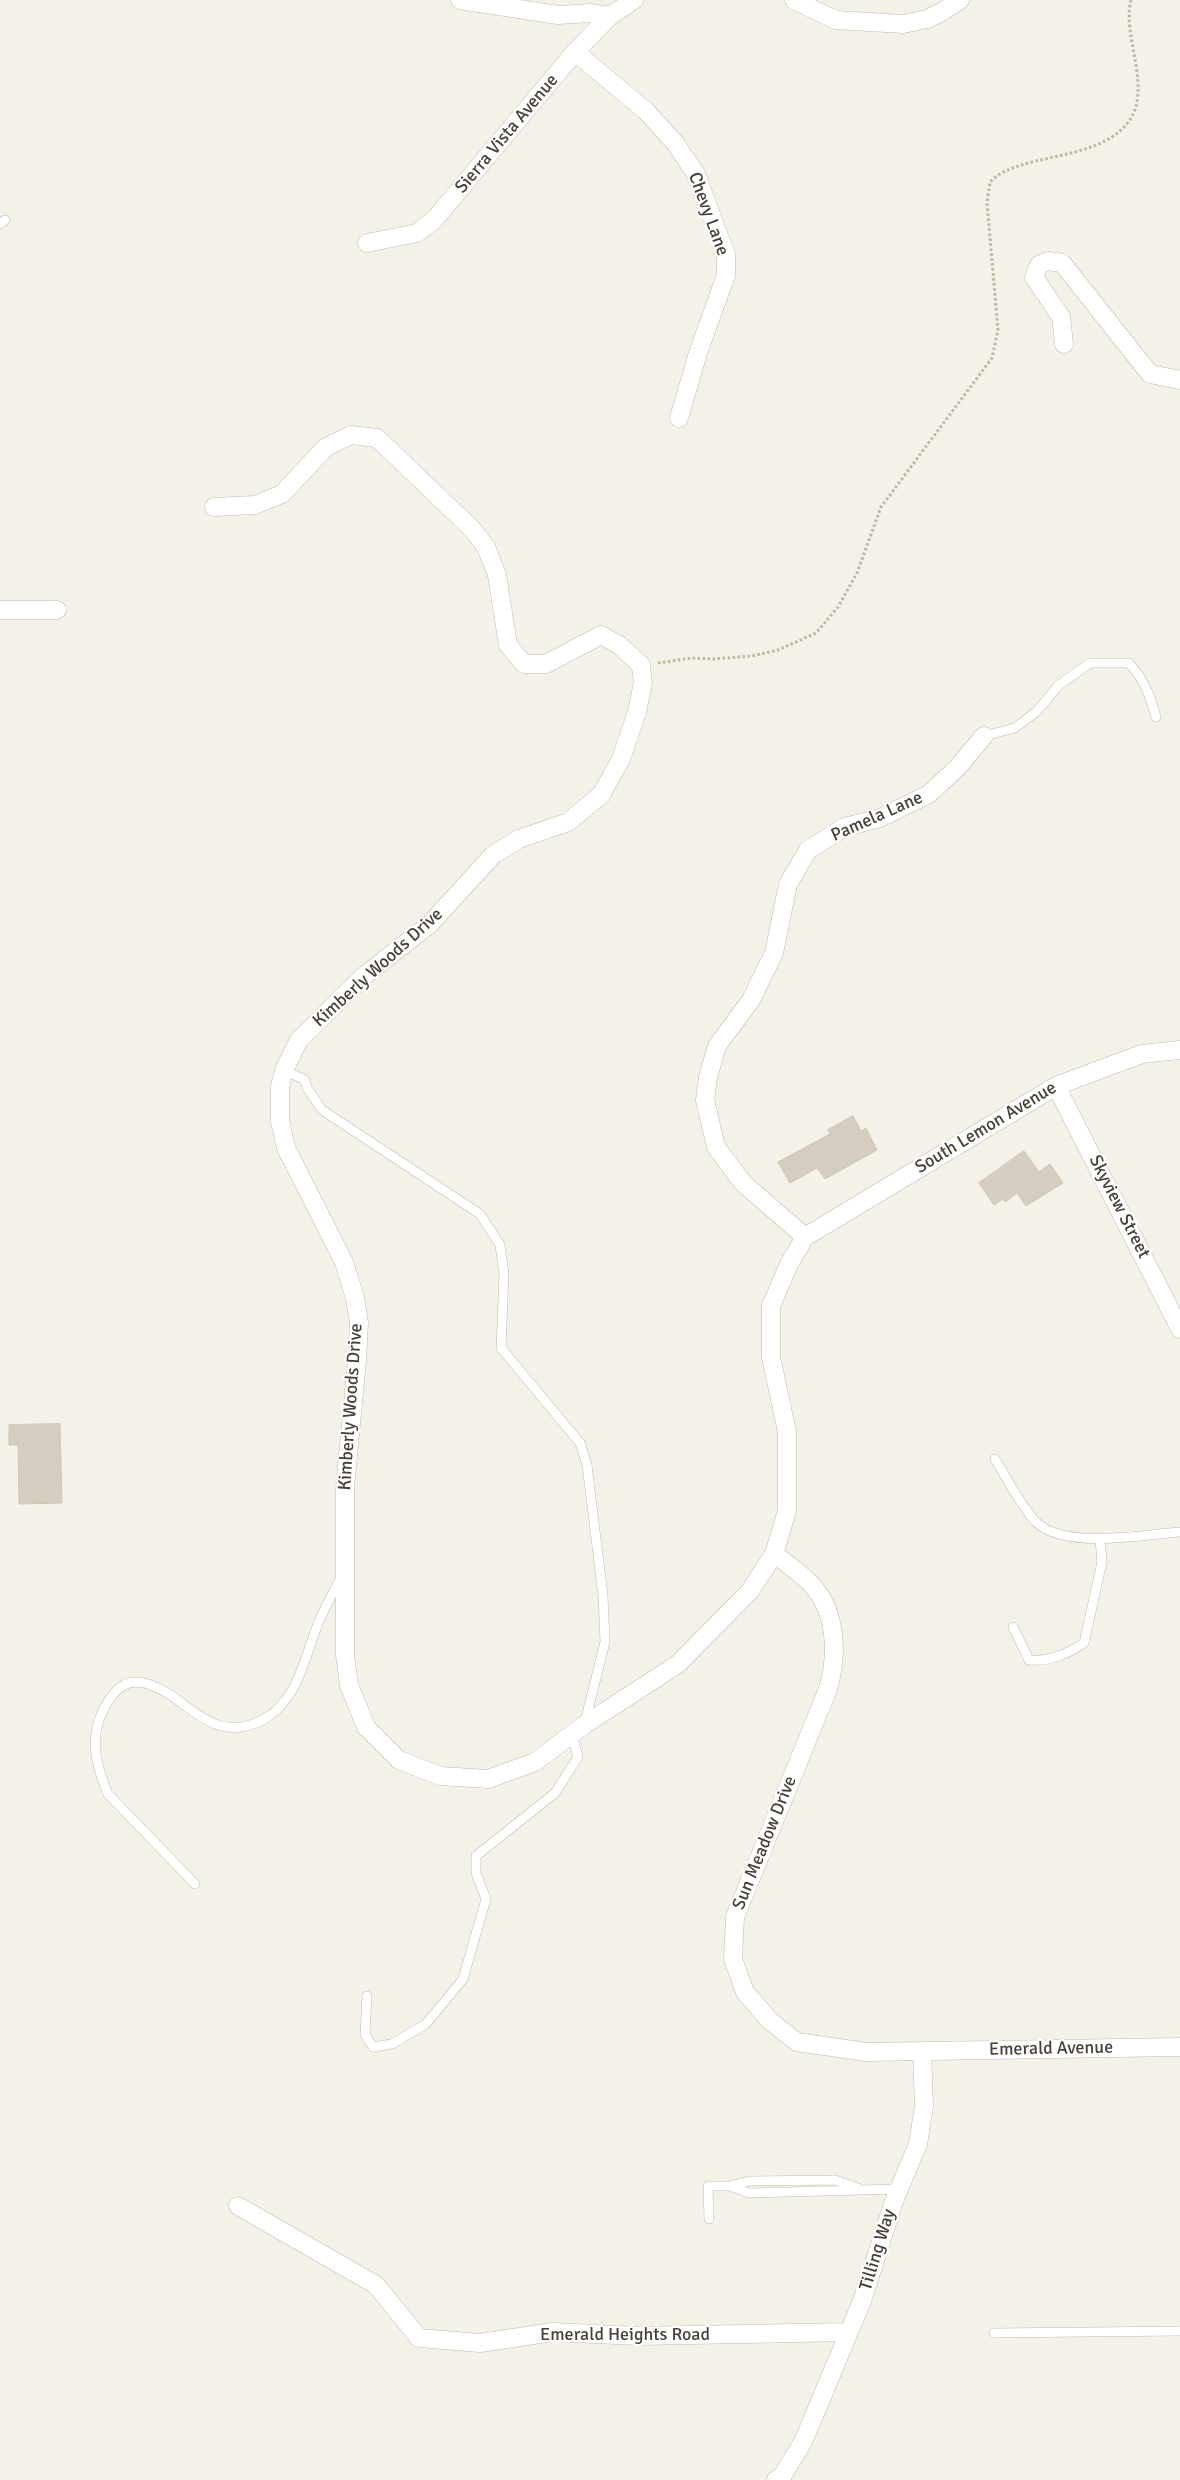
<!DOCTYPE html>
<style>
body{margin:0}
canvas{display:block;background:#f4f1e9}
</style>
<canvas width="1180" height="2480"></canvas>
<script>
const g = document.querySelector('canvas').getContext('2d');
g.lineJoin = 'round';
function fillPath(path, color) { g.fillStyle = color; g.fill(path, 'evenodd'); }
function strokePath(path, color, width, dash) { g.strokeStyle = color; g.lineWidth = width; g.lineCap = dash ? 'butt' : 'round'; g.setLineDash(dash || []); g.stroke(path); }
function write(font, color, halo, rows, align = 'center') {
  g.font = font + ' Signika,sans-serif'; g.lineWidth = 4.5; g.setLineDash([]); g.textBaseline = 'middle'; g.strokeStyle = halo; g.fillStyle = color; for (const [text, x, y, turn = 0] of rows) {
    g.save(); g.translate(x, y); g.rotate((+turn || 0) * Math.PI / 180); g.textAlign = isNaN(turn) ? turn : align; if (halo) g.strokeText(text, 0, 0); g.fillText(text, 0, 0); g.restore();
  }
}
const building = new Path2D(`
 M853,1116L861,1131L866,1128L877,1150L825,1179L817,1168L790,1183L778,1162L830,1134L828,1130Z
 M1024,1151L1039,1172L1050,1164L1063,1183L1026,1206L1017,1193L1005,1202L1003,1199L994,1205L979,1183Z
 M60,1424L62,1503L19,1504L18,1445H9V1425Z`);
fillPath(building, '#d5cdbf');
strokePath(building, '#cfc5b2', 1);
const service = new Path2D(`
 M0,224L5,220
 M984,736L1015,728L1037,711L1059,685L1090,663H1129C1144,679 1150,695 1156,717
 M284,1070L305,1080L307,1088L322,1110L480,1214L500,1245L504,1274L501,1348L580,1443L587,1465L603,1596L605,1642L585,1722
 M995,1459C1007,1478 1020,1505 1035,1521C1062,1550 1143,1535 1180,1532
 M1013,1627L1029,1660C1050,1662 1067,1654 1084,1643L1102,1562L1100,1539
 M195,1884L108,1794C93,1758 88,1730 111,1697C117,1689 126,1682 136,1682C182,1684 207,1751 264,1719C300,1699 305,1653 320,1619C326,1605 334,1591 341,1578
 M367,1996L365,2035L373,2047L392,2044L426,2024L463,1979L486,1899L476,1873V1856L555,1793L578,1757L572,1734
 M858,2188L835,2180L749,2181L730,2186L749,2193L899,2189
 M709,2219L708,2186H730
 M994,2333L1180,2331`);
const minor = new Path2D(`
 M460,0L558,15L590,13L610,16
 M794,0L836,20L903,24L927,19L940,13L960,0
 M575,52L646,111L675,143L696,174L726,255V275L698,353L679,418
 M367,243L417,233L434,220L575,52L610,16L634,0
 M1064,344L1061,317L1034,277L1039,265L1048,261L1062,263L1150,374L1180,380
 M214,507L255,505L282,494L326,447L351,435L377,438L472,529L486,547L497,575L508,645L524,664H546L601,635L619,645L641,665L643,683L637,712L621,759L601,795L568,822L519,839L493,855L430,924L364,976L299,1040L284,1070L280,1087V1121L286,1148L344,1262L355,1298L359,1323L357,1360L345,1488V1655L349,1685L366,1727L399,1760L440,1776L488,1779L535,1762L584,1725L678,1664L750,1591L774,1554L787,1511V1432L771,1357V1306L789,1264L805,1237L1056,1086L1142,1054L1180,1050
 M0,610H57
 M1056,1086L1180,1329
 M805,1237L743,1183L716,1147L705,1100L708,1077L717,1046L751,1000L774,953L788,884L808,850L845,827L880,818L929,794L956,769L984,736
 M774,1554C786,1563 799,1572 810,1583C837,1610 838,1655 828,1689L735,1917L733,1959L745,1992L770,2021L797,2042L866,2052L1180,2047
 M238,2206L376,2285L419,2338L480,2343L553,2332L638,2336L849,2332
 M776,2480L782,2476L803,2442L862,2301L894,2201L918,2144L924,2106L922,2052`);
strokePath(service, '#c2bbaf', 10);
strokePath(minor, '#c2bbaf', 19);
strokePath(new Path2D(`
 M658,663L692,658L713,659L752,656L778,650L816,633L838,607L857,573L881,507L992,358L998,330L987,203L990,182C1017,153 1093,162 1125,126C1156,92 1121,38 1131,0`), '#c0b59e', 3, [2.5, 2.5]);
strokePath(service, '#fff', 9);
strokePath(minor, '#fff', 18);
write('18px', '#474138', '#fff', [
 ["Sierra Vista Avenue",507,134,-50],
 ["Chevy Lane",708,214,70],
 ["Pamela Lane",877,817,-24],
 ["Kimberly Woods Drive",378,968,-42],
 ["South Lemon Avenue",986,1128,-31],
 ["Skyview Street",1119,1207,63],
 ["Kimberly Woods Drive",351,1407,-86],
 ["Sun Meadow Drive",765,1843,-68],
 ["Emerald Avenue",1051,2049,-1],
 ["Tilling Way",878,2250,-73],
 ["Emerald Heights Road",625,2335]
]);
</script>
